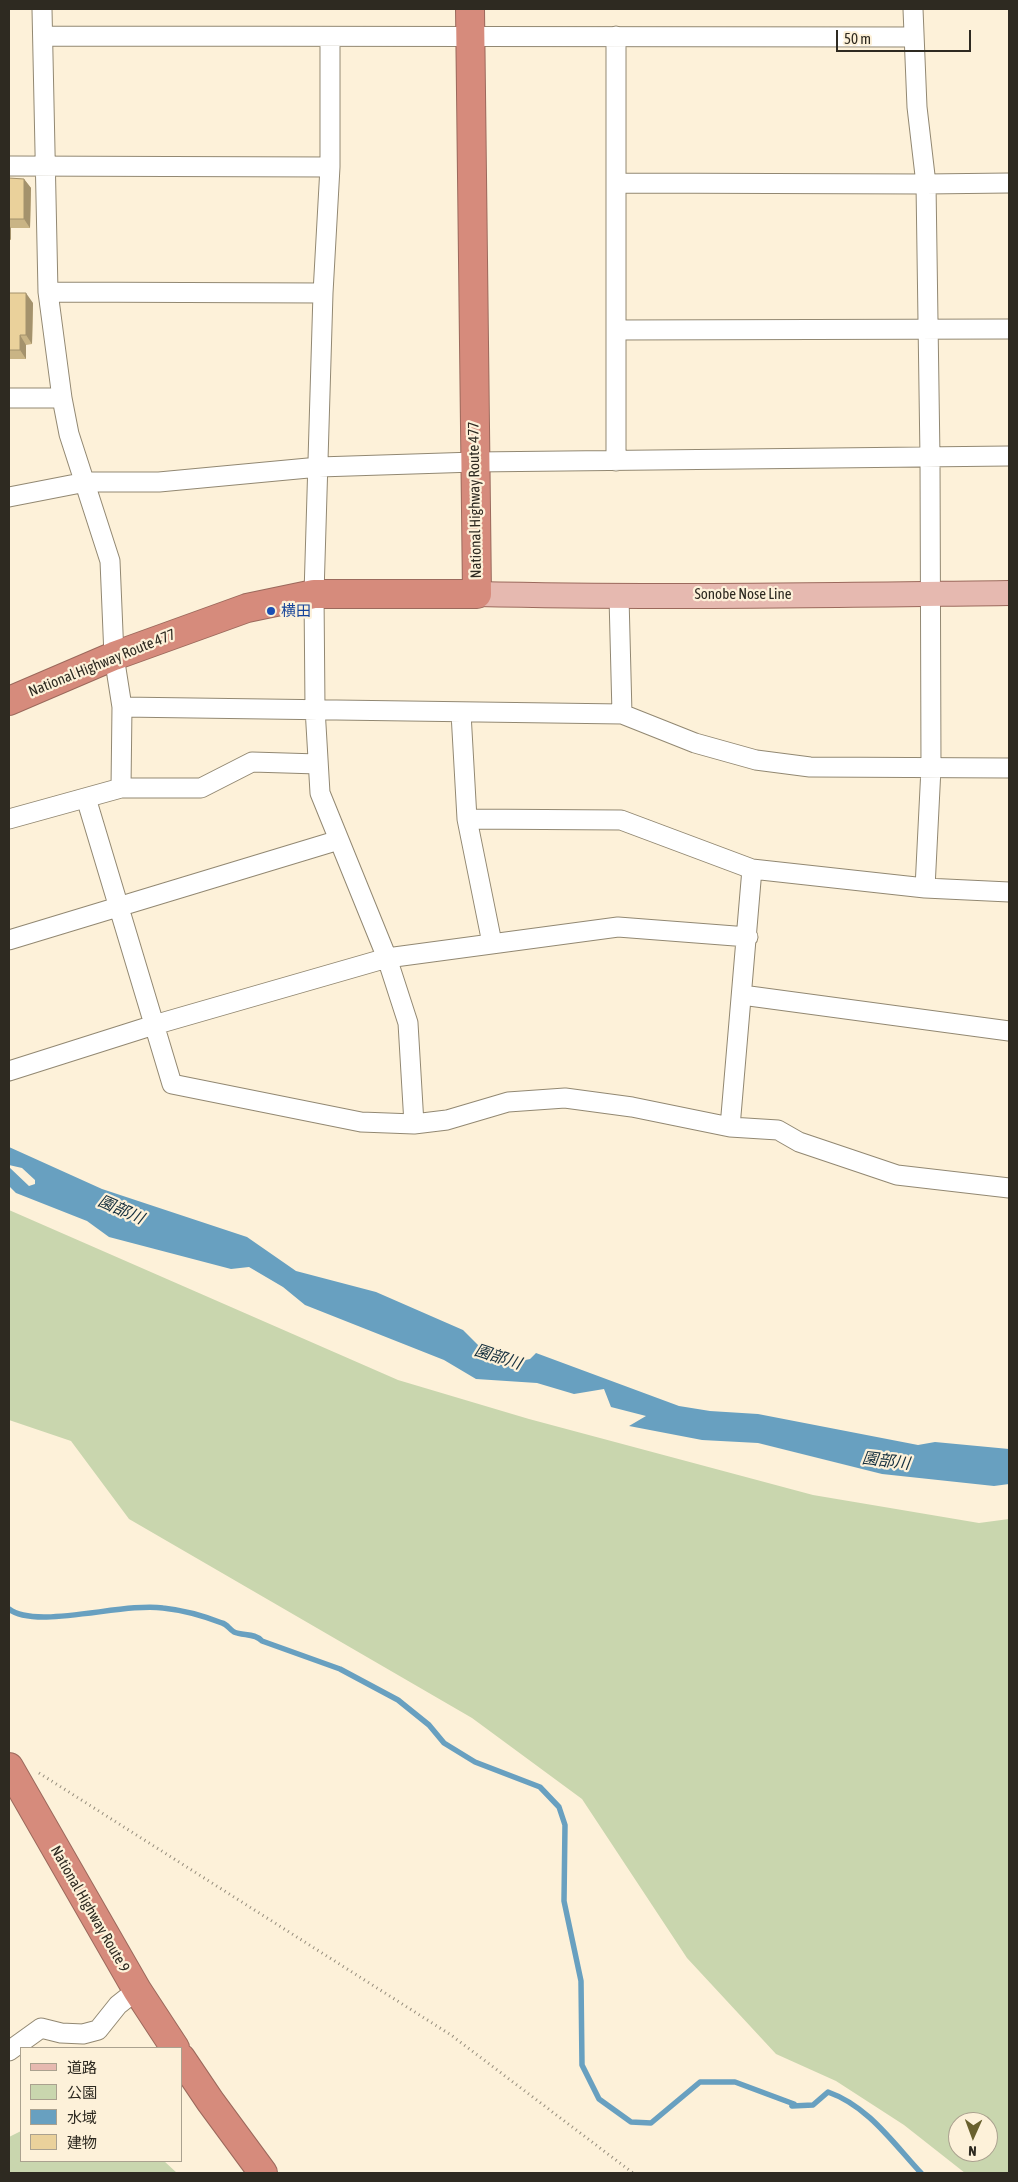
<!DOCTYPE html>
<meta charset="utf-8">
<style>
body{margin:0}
#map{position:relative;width:1018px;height:2182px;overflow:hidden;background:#fdf1d9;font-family:"Asap Condensed","Noto Sans JP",sans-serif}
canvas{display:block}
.frame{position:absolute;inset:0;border:10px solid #2e2a21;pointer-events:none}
.legend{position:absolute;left:20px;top:2047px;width:162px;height:115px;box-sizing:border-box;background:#fdf1d9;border:1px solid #aaa18f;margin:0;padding:6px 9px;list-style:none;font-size:15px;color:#2e2a21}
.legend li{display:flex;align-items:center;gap:10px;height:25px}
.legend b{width:25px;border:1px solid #aaa18f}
.north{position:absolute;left:948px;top:2112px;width:50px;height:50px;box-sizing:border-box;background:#fdf1d9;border:1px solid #aaa18f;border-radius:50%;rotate:182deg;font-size:14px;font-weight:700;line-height:20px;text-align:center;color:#2e2a21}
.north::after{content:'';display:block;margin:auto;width:18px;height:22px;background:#69602d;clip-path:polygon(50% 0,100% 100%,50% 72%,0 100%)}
.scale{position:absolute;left:836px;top:30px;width:135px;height:22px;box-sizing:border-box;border:2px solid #2e2a21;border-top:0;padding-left:6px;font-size:15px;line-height:18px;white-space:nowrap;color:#2e2a21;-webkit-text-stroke:4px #fdf1d9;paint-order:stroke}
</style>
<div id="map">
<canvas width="1018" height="2182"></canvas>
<div class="frame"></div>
<ul class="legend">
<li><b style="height:6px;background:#e6b9b0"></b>道路</li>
<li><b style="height:14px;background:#c9d6ae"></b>公園</li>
<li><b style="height:14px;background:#68a0c0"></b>水域</li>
<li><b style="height:14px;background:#ead19b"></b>建物</li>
</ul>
<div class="north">N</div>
<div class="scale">50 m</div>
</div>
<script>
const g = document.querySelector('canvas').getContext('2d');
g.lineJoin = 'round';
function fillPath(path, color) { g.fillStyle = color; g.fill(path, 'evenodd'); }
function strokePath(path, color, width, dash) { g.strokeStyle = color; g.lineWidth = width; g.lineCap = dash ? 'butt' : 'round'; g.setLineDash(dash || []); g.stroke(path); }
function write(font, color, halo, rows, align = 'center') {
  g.font = font + ' "Asap Condensed","Noto Sans JP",sans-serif'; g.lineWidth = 4.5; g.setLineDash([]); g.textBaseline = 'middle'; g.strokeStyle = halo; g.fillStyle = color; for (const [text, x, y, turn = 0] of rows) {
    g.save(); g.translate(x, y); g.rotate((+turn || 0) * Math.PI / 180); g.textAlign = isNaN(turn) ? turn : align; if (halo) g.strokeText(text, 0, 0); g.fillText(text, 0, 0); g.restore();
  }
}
fillPath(new Path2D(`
 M9,1210L398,1380L529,1419L813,1495L979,1523L1009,1519V2173H965L904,2125L836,2081L776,2054L687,1958L582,1799L472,1718L129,1519L71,1441L9,1420ZM958,2122H988V2152H958Z
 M21,2131V2161H164L177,2173H9V2137Z`), '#c9d6ae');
fillPath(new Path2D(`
 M9,1147L102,1189L247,1237L296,1271L376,1292L463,1330L479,1346L516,1362L530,1359L536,1353L679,1406L710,1411L758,1414L918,1445L935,1442L1009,1449V1484L994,1486L882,1474L758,1443L702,1440L629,1426L646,1416L611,1407L604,1389L574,1394L537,1383L476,1379L444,1360L305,1305L283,1287L249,1267L231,1269L109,1237L87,1221L16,1193L9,1186V1167L29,1186L35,1184V1180L22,1168L9,1165Z`), '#68a0c0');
strokePath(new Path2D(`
 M9,1609C36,1630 124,1602 163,1608C182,1610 204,1616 222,1623C227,1624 229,1629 234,1632C243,1636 255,1633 262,1641L340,1669L398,1700L429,1725L444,1743L475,1762L540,1787L559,1807L565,1825L564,1901L581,1981L582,2065L599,2099L631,2122L651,2123L700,2082H735L794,2104L792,2106L813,2105L828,2092C868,2106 893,2143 921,2173`), '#68a0c0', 5.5);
const minor = new Path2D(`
 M42,9L48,292L62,398L69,434L110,561L114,656L122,707L121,788
 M913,9L917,107L926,184L930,458L931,768L925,888
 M43,36L913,37
 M616,36V461
 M330,38V167L323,293L314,594L315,708L320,793L387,958L408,1023L414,1124
 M9,166L330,167
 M618,183L926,184L1009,183
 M48,292L323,293
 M616,330L1009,329
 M9,398H62
 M9,497L86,482H159L319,467L475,462L1009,456
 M619,597L622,714
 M122,707L622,714L695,743L756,760L810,767L1009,768
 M461,713L467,819L492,943
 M86,798L172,1084L361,1122L414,1124L447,1120L508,1102L565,1098L632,1107L730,1127L778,1130L799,1142L897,1175L1009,1188
 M9,819L121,788H201L252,762L318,764
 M467,819L621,820L752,869L925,888L1009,892
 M9,940L339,840
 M742,995L1009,1031
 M9,1071L154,1025L387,958L618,927L748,937
 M730,1127L752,869
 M9,2051L41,2028L61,2033L83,2034L98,2030L118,2005L137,1990`);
const major = new Path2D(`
 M477,594C654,598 832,595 1009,593`);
const highway = new Path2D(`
 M9,701L114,656L247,608L314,594H477L470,9
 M9,1767L137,1990L175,2048
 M181,2058L210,2101L263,2173`);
strokePath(minor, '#928872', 21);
strokePath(major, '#9b695c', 26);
strokePath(highway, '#9b695c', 30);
strokePath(new Path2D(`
 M39,1773L451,2035L633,2173`), '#958d7c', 3, [1, 4]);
strokePath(minor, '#fff', 19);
strokePath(major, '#e6b9b0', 24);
strokePath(highway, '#d68b7c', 28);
fillPath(new Path2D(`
 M9,178L24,179L31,188L30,228H11V240H9Z
 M9,293L33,303L32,344L26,345V359H9Z`), '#c9b485');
fillPath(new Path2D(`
 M24,179L31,188L30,228L24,219Z
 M9,225L11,228V240L9,237Z
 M26,293L33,303L32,344L26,335Z
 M20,335L26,345V359L20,350Z`), '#a4926c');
const building = new Path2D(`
 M9,178L24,179V219H9Z
 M9,293H26V335H20V350H9Z`);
fillPath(building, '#ead19b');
strokePath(building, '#a4926c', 1);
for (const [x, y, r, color] of [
 [271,611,5,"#1a4fb4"]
]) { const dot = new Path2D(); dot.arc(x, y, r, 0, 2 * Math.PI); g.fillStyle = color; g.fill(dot); strokePath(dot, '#fdf1d9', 2); }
write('15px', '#2e2a21', '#fdf1d9', [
 ["National Highway Route 477",475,500,-91],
 ["Sonobe Nose Line",743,594],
 ["National Highway Route 477",102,663,-22],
 ["National Highway Route 9",90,1909,60]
]);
write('15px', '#164399', '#fdf1d9', [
 ["横田",281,611]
], 'left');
write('italic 16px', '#132e3d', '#fdf1d9', [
 ["園部川",121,1210,24],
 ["園部川",498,1357,18],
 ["園部川",886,1461,7]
]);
</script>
